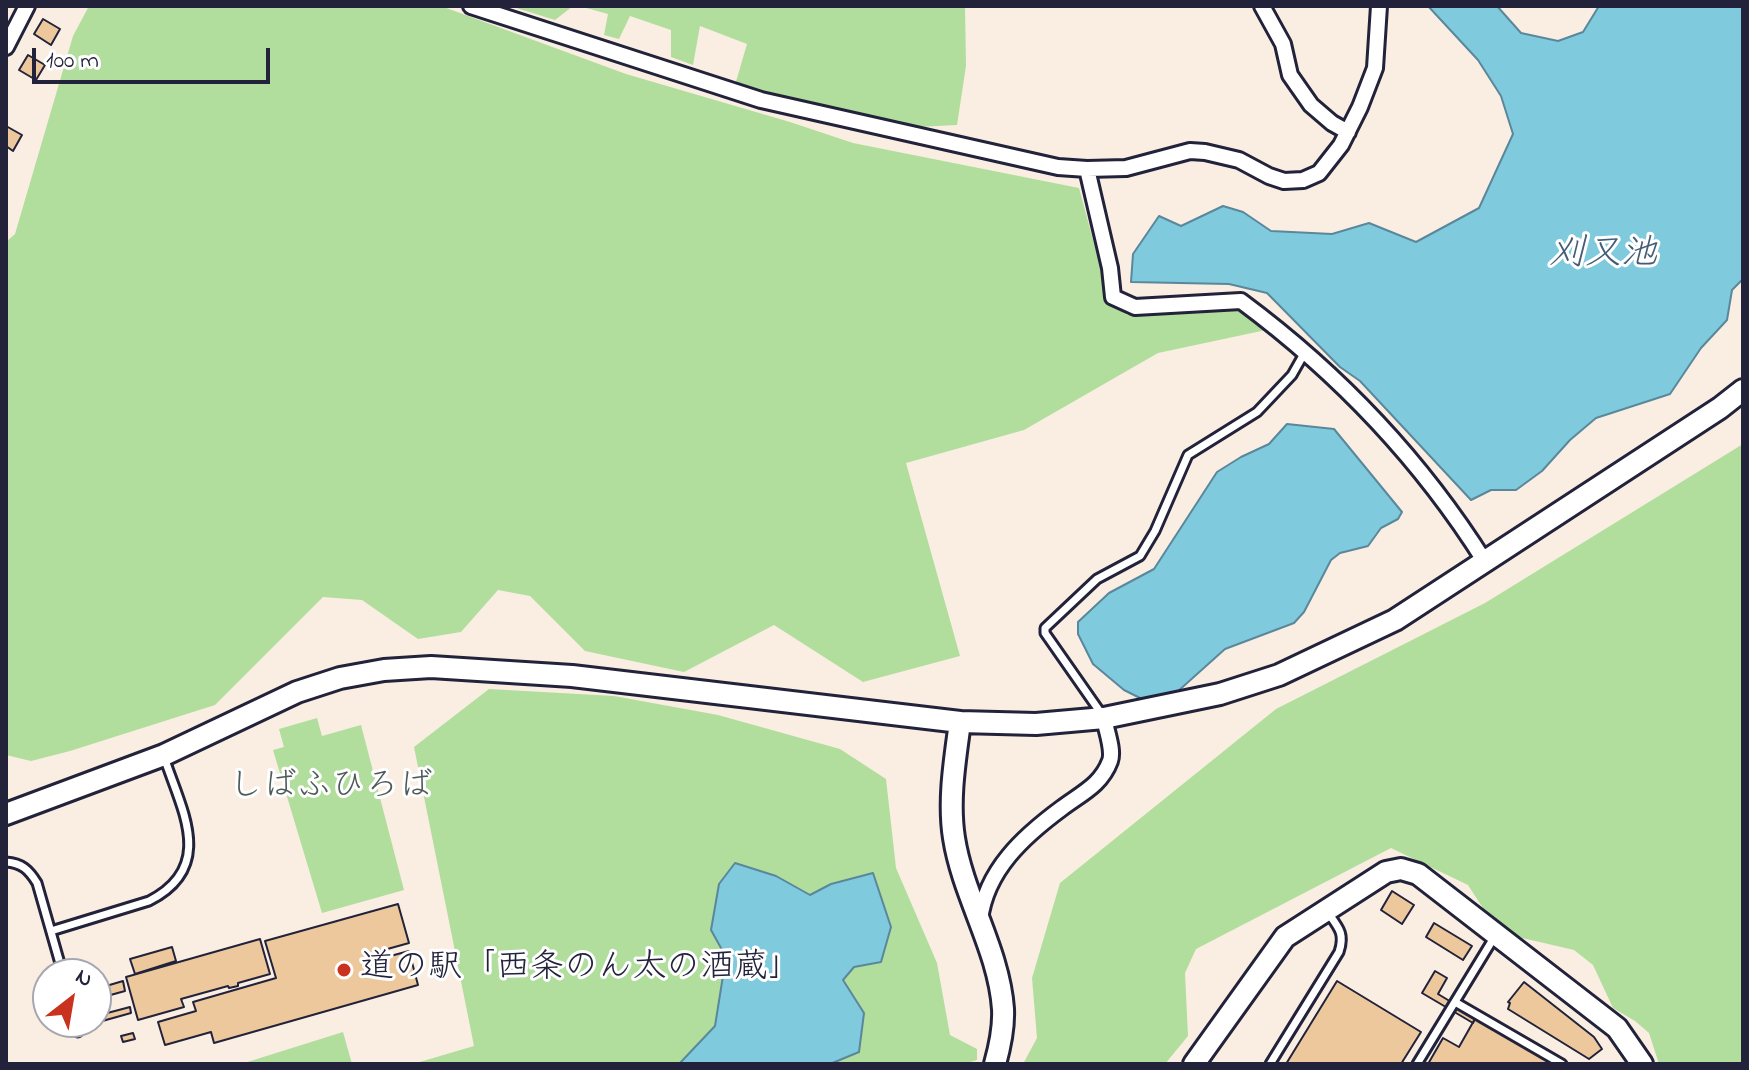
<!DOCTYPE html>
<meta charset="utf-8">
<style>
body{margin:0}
#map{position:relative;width:1749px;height:1070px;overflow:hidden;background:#f9eee1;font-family:"Indie Flower",sans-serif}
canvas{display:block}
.frame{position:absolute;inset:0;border:8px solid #22223b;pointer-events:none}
.north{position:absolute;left:32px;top:958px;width:80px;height:80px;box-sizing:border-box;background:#fff;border:2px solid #a7a7b1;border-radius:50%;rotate:31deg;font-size:22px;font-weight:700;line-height:32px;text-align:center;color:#22223b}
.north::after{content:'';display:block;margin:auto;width:28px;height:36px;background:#c8321e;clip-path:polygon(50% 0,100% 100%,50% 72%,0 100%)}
.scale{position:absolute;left:32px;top:48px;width:238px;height:36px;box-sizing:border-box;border:4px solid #22223b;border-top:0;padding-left:10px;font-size:24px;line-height:28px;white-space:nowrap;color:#22223b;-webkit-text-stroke:6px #fff;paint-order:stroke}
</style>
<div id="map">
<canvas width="1749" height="1070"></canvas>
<div class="frame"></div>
<div class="north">N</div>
<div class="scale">100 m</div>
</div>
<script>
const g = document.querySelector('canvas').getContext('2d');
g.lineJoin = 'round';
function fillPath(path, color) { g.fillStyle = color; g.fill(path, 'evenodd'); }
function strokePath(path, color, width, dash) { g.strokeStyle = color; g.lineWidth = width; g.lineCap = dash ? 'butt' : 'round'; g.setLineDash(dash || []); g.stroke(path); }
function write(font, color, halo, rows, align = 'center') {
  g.font = font + ' "Indie Flower","Klee One",sans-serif'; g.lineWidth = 6; g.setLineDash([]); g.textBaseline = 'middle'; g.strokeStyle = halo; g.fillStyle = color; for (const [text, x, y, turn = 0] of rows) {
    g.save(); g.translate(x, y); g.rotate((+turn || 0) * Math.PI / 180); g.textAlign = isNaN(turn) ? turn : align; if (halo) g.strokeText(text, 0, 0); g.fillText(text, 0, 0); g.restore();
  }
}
fillPath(new Path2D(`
 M89,6H441L626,74L790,122L853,143L1079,188L1109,299L1127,315L1243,310L1266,330L1158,353L1024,430L906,463L960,656L863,682L774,625L684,672L585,651L530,596L498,590L461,632L418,639L362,600L323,597L215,705L70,751L31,761L6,755V242L15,234L73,36Z
 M510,6H573L555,20Z
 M579,6H965L966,66L957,125L917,127L735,85L747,44L700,26L693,65L671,57V30L630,16L619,39L604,35L608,14Z
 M1743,444V1064H1659L1649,1033L1635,1021L1613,1008L1593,965L1574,950L1518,937L1490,919L1468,885L1391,848L1196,949L1185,973L1188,1036L1165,1064H1023L1037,1038L1032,978L1060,883L1276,709L1485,603Z
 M489,689L614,696L718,715L840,749L886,779L896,868L937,963L950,1035L977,1049V1060L963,1064H830L859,1052L864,1013L843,981L854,967L873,873L831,884L810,895L776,876L726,957L715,1026L679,1064H413L474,1046L414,747Z
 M317,718L322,736L361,725L404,890L322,913L273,750L284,747L279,729Z
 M343,1032L352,1064H241Z`), '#b1de9d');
const water = new Path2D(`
 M1428,6H1497L1521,33L1558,41L1583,32L1599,6H1743V279L1732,290L1727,320L1701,348L1670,394L1596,418L1570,440L1542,471L1516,490H1491L1471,500L1360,381L1340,367L1267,293L1229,284L1131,282L1133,254L1159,216L1181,226L1223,206L1243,212L1271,231L1332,234L1369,223L1416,242L1479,208L1513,134L1501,96L1478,60Z
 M1287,424L1334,429L1402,512L1398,519L1381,528L1368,546L1340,553L1331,560L1304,612L1294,623L1225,649L1167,701L1148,702L1124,690L1093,664L1078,634V622L1109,593L1154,569L1217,472L1241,457L1269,444Z
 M735,863L776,876L810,895L831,884L873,873L891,927L881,962L854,967L843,980L864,1013L859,1052L830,1064H679L715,1026L726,957L711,930L719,884Z`);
fillPath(water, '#7fcbdd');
strokePath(water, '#5a879c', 2);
const building = new Path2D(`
 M43,19L60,29L51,45L34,34Z
 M28,55L45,65L36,80L19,70Z
 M6,126L22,135L13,151L6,146Z
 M1392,891L1414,905L1402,924L1381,910Z
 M398,904L409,943L366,955L368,962L409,951L418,985L214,1043L211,1032L165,1045L158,1022L196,1011L193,1002L276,978L265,941Z
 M1434,923L1472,946L1463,960L1426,937Z
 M260,939L270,974L238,983V986L229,988L228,986L181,999L184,1007L138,1020L126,977Z
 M172,947L176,961L135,974L130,959Z
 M1435,971L1447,978L1438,994L1476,1017L1473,1023L1422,993Z
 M123,981L125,991L96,999V989Z
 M1337,981L1421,1032L1401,1064H1286Z
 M1524,982L1594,1037L1602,1049L1589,1059L1508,1009L1510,1003L1508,1002Z
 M130,1007L131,1013L88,1025L87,1022H96V1016Z
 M1476,1017L1555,1064H1428L1443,1038L1459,1047Z
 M133,1033L135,1039L123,1042L121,1036Z`);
fillPath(building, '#ecc89c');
strokePath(building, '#22223b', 2);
const lane = new Path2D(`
 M1103,716L1045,633V628L1097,579L1140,556L1155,531L1188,455L1257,412L1292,375L1305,352
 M6,862C22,863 29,870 37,883L63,974
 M51,931L149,901C216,867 182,811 164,757
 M1455,1002L1562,1064
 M76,1022L78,1032
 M1270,1064L1339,952C1345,934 1339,928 1328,913
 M1417,1064L1495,936`);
const street = new Path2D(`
 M471,6L761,100L1058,167L1087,169L1126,168L1190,151L1205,152L1239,160L1269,176L1284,181L1303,180L1319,173L1341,145L1360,107L1375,68L1379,6
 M1262,6L1283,44L1290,75L1311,105L1332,123L1348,132
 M6,47L27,6
 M1087,169L1110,268L1113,297L1135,307L1241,301C1338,373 1421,460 1485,562
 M980,920C986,870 1024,836 1062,808C1082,793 1101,785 1110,761C1114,750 1106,730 1104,718`);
const secondary = new Path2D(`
 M960,722C955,760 948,800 954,838C963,896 999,950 1003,1009C1004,1028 1000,1046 995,1064
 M6,814L164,755L297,692L340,678L384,670L431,667L572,676L960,722L1036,724L1104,718L1220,694L1279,675L1395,620L1720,408L1743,390
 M1194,1064L1285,937L1386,872L1401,869L1418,874L1617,1028L1642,1064`);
strokePath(lane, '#22223b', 13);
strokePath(street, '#22223b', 20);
strokePath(secondary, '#22223b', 26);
strokePath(lane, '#fff', 7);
strokePath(street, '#fff', 14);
strokePath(secondary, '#fff', 20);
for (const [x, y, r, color] of [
 [344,970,8,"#c8321e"]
]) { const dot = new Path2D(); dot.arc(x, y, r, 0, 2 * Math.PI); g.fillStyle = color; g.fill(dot); strokePath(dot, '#fff', 3); }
write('34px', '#4d5a58', '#fff', [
 ["しばふひろば",331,789]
]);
write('34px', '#22223b', '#fff', [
 ["道の駅「西条のん太の酒蔵」",360,970]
], 'left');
write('italic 36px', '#435d74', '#fff', [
 ["刈又池",1603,257]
]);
</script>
